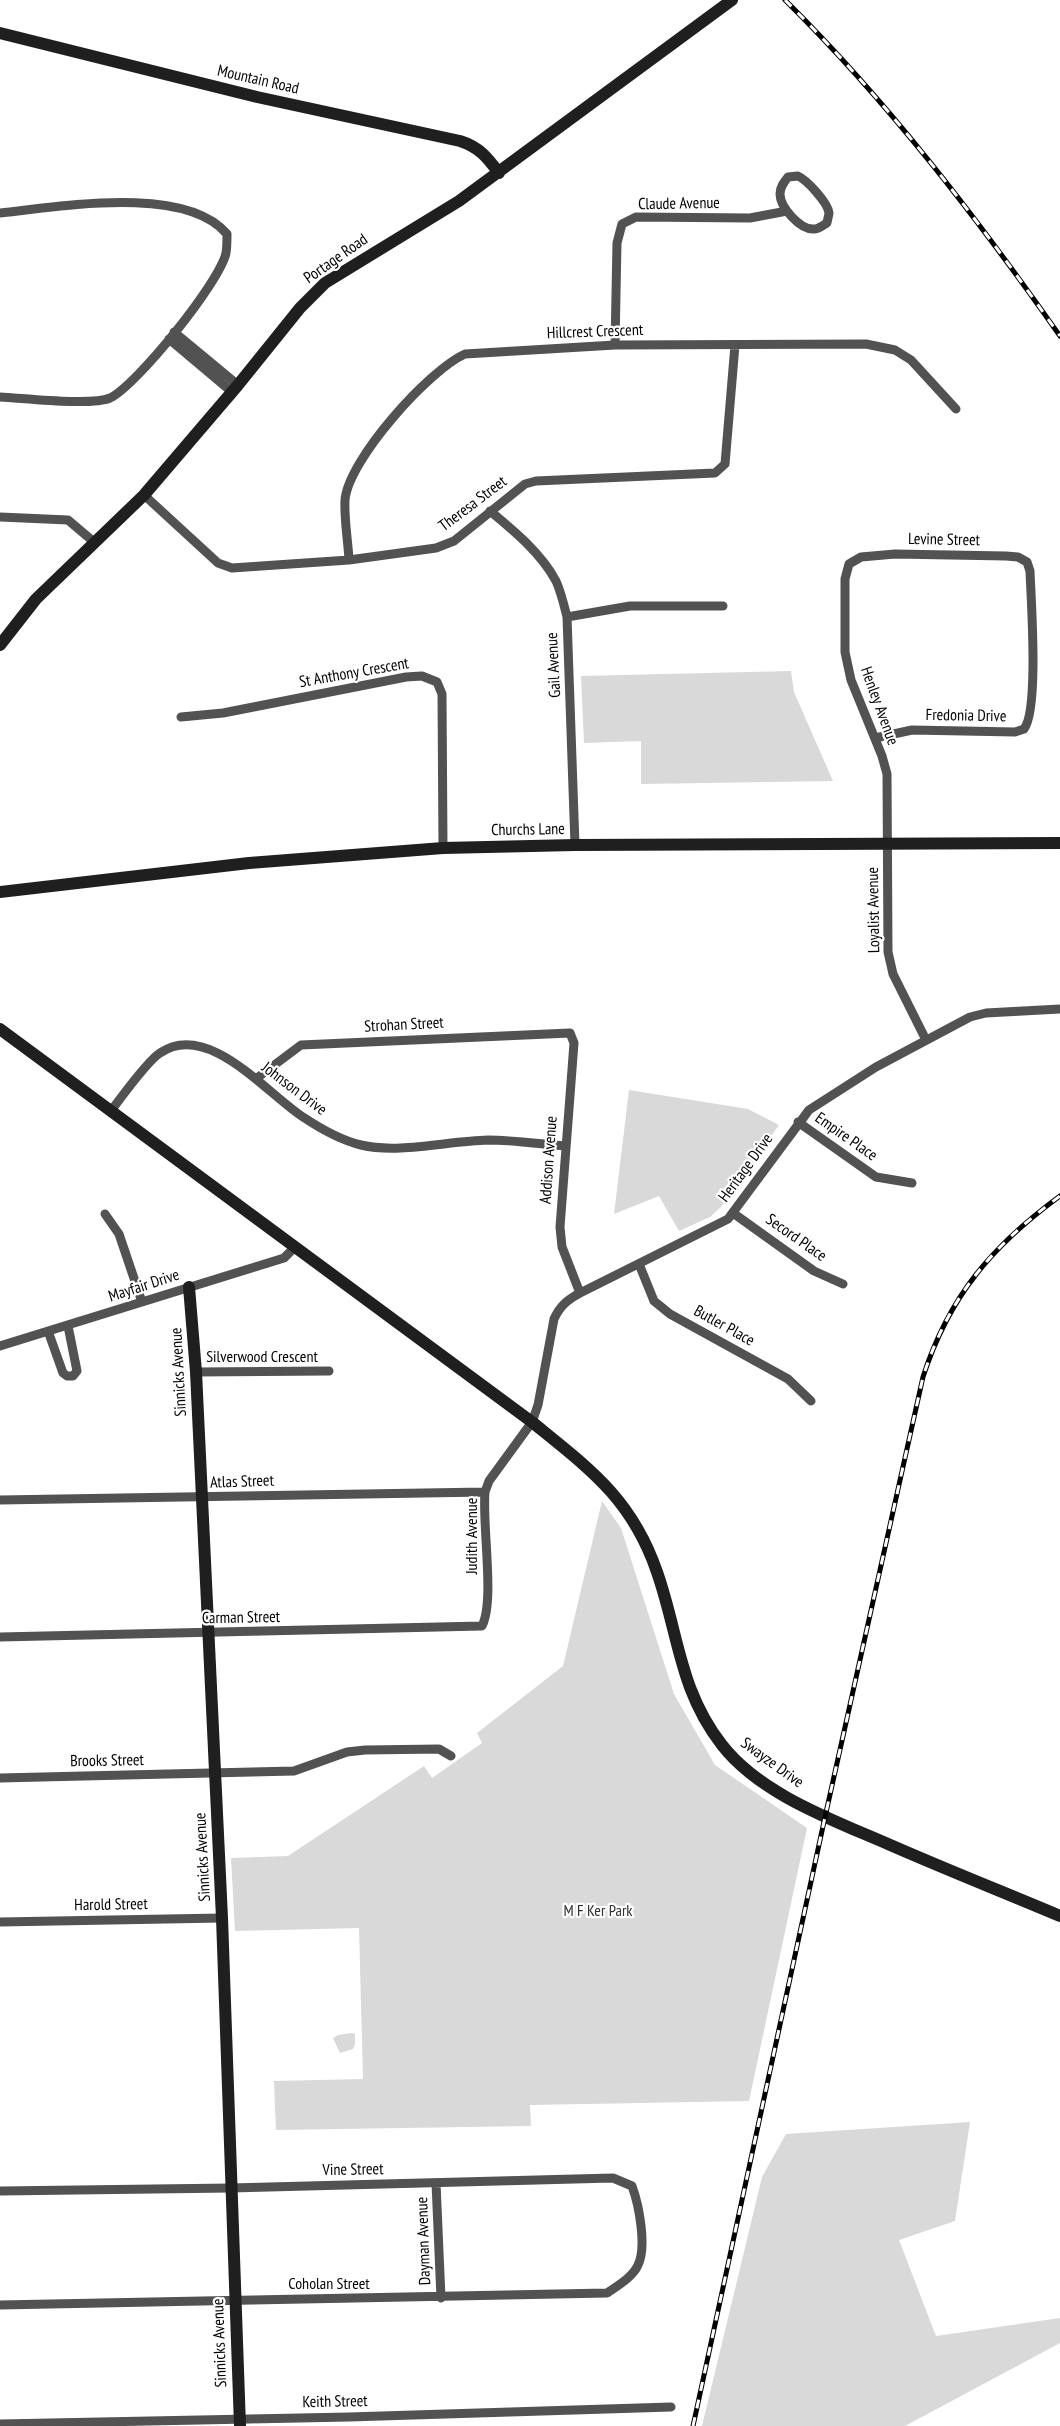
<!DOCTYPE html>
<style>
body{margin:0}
canvas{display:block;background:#fff}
</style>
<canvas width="1060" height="2426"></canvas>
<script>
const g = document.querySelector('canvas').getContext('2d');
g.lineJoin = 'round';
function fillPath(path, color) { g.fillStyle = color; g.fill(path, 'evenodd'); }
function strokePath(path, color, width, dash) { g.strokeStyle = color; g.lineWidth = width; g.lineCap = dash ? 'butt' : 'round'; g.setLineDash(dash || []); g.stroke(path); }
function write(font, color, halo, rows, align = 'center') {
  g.font = font + ' "PT Sans Narrow",sans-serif'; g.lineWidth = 4.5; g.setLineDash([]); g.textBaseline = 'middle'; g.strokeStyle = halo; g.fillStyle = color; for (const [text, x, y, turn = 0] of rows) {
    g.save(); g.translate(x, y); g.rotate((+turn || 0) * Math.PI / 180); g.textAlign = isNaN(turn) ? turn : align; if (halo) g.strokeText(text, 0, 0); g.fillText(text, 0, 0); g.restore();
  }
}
fillPath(new Path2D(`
 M791,671L794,692L833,781L641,784V741L584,743L581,676Z
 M629,1090L748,1109L779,1125L721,1207L710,1217L679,1231L659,1196L614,1214Z
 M602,1501L621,1528L674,1694L715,1765L807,1828L749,2101L530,2105L531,2126L276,2130L274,2081L363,2079L359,1928L235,1931L231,1858L288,1856L424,1766L432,1778L482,1743L477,1733L563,1666Z
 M352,2033L355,2034V2044L353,2049L340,2053L333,2038L338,2035Z
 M970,2122L955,2221L899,2240L936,2336L1060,2318V2343L905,2426H702L762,2177L786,2134Z`), '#d9d9d9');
strokePath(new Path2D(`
 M798,176C807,180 828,203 829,213C829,214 827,222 827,223C823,225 819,229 814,229C800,230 780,207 780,194C780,187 784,182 788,177Z
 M0,213C58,207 185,184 227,234C227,240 227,247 226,253C220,282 136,386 110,398C91,406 23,398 0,397
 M174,332L238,385
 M169,339L232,392
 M615,345L617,243L622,224L636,217L750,218L787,211
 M144,495L218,563L232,568L349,560L436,548L454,541L525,484L536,481L715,473L725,464L735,345
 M490,511C514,531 541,553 556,581C561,592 564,605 567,617L575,845
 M0,517L68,520L94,542
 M349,560C348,541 344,519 345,500C348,460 429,370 465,354L615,345L866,344L895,350L911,360L956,409
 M567,617L630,606H723
 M181,717L223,713L406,677L422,676L437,682L442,694L443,848
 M875,738L912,730L1015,732L1024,729C1039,710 1031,600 1030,571L1027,562L1018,557L1006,556L895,554L861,557L849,564L845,579V652L851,680L882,756L887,774L888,952L893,974L926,1040
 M257,1078L301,1045L570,1033L574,1043L560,1227L562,1247L580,1293
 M110,1112C121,1098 147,1061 160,1053C208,1020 267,1094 303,1117C321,1129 340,1140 361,1145C398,1154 448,1141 488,1140C513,1140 539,1144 565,1146
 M798,1122L876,1177L912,1183
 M733,1213L814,1271L843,1284
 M105,1214L119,1234L142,1302
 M639,1264L654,1301L670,1314L788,1379L811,1401
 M48,1331L63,1373L67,1376H73L77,1371L68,1326
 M0,1346L284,1258L294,1248
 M196,1372L329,1371
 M0,1500L485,1492
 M0,1637L482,1626C495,1601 482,1526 485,1492L489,1481L532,1422L538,1405L554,1319C560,1306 567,1300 580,1293L728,1219L809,1110L876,1067L970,1017L986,1013L1060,1009
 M0,1778L294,1771L347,1752L365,1750L439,1749L451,1756
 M0,1922L222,1918
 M436,2183L441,2298
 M0,2191L231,2188L613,2178L632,2186C639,2205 647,2247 638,2265C633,2277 617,2286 607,2293L0,2305
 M0,2424L349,2417L671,2407`), '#525252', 9);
strokePath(new Path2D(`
 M0,33L257,97L460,141C479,147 487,157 499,173
 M0,645L36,599L144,495L238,385L300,308L325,283L459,201L732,0
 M0,892L249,863L443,848L575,845L1060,843
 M0,1029L532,1422C590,1469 632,1499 657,1572C679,1635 679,1690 722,1745C760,1794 833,1820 888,1844C945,1869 1003,1892 1060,1916
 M189,1287L196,1372L222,1918L240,2426`), '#1f1f1f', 12);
const rail = new Path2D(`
 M785,0C888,102 977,218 1060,336
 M693,2426L825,1817L923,1377C949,1296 992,1246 1060,1196`);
strokePath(rail, '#000', 5);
strokePath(rail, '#fff', 3, [9]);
write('16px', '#000', '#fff', [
 ["Mountain Road",258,80,13],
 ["Claude Avenue",679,204,-1],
 ["Portage Road",336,259,-35],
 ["Hillcrest Crescent",595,332,-2],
 ["Theresa Street",473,504,-37],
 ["Levine Street",944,540,1],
 ["Gail Avenue",554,665,-93],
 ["St Anthony Crescent",354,673,-10],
 ["Henley Avenue",879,706,70],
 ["Fredonia Drive",966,716,1],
 ["Churchs Lane",528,830,-1],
 ["Loyalist Avenue",874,910,-91],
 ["Strohan Street",404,1025,-3],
 ["Johnson Drive",294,1089,37],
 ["Empire Place",846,1137,35],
 ["Addison Avenue",549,1160,-86],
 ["Heritage Drive",746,1168,-54],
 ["Secord Place",796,1238,35],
 ["Mayfair Drive",144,1286,-18],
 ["Butler Place",724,1326,29],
 ["Silverwood Crescent",262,1357],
 ["Sinnicks Avenue",179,1372,-93],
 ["Atlas Street",242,1482,-2],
 ["Judith Avenue",472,1536,-90],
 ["Carman Street",241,1618,-1],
 ["Brooks Street",107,1761,-1],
 ["Swayze Drive",772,1763,36],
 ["Sinnicks Avenue",203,1857,-93],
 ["Harold Street",111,1905,-1],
 ["Vine Street",353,2170,-1],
 ["Dayman Avenue",424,2241,-92],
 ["Coholan Street",329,2284],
 ["Sinnicks Avenue",220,2343,-92],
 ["Keith Street",335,2402,-1]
]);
write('16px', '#303030', '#fff', [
 ["M F Ker Park",598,1911]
]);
</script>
